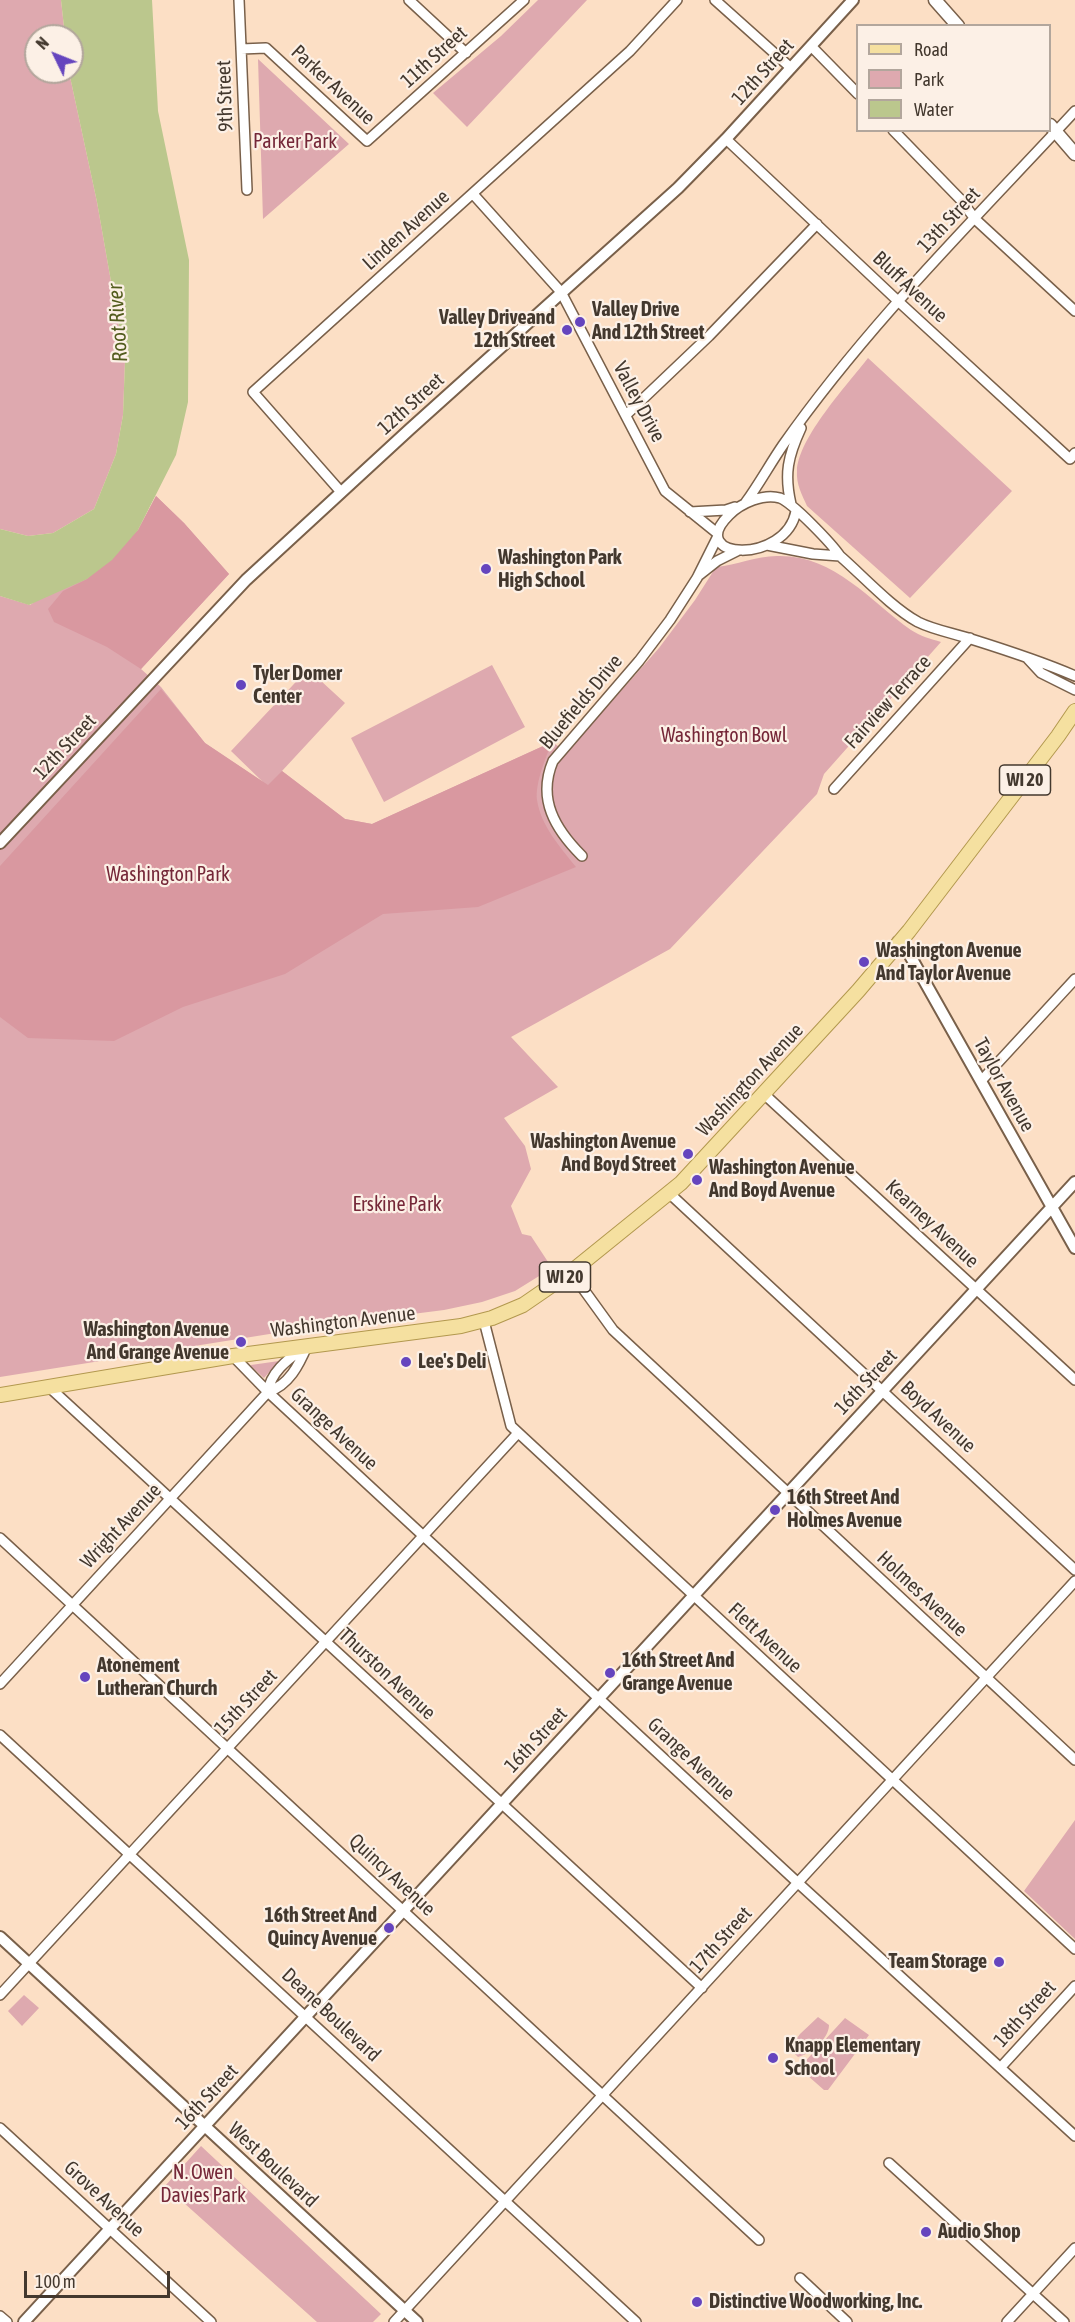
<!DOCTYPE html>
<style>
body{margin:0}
#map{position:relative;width:1075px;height:2322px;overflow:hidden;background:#fcdfc5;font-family:"Asap Condensed",sans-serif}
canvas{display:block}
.legend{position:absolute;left:856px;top:24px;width:195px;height:108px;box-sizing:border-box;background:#fcf0e6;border:2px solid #b2a69c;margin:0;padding:8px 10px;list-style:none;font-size:18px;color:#43382e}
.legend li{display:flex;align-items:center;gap:12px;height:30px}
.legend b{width:30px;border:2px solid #b2a69c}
.north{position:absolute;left:24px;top:24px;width:60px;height:60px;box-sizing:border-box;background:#fcf0e6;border:2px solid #b2a69c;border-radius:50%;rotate:313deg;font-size:16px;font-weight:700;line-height:24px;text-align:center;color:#43382e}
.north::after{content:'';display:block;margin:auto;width:21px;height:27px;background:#6545be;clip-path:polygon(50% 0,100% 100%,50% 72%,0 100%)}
.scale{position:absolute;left:24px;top:2271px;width:146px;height:27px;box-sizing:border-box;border:3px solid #43382e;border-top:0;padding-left:8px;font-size:18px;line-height:21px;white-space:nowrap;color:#43382e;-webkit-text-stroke:4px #fcf0e6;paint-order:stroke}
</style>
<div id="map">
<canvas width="1075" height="2322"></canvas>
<ul class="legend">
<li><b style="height:8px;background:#f5e0a0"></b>Road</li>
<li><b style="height:16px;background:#dea9af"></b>Park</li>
<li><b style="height:16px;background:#bbc78d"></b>Water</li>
</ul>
<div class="north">N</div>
<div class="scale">100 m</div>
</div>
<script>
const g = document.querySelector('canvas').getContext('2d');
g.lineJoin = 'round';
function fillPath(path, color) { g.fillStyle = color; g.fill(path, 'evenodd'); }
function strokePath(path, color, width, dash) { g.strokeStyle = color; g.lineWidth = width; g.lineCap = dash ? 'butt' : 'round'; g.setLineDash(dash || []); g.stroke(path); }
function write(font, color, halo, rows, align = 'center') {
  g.font = font + ' "Asap Condensed",sans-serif'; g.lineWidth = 4.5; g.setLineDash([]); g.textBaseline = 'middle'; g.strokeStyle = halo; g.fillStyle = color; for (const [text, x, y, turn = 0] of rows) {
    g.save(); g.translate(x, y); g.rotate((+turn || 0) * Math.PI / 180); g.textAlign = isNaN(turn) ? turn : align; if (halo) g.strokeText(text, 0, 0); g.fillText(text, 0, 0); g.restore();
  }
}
fillPath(new Path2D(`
 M0,0H61L65,36H36V72H69L97,202L125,361L123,415L116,454L94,509L53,533L28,536L0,529Z
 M538,0H587L467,127L433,93L501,36Z
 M258,59L349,144L263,219Z
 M868,358L1012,491L910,598L807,506C802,495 796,484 797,471C798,438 848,384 868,358Z
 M156,496L184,523L229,574L141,669L161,687L205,743L263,782L231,751L308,669L345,703L282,771L345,819L372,824L552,742L567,752L659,648L695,600L716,567C738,565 758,555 780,556C835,556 870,601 911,630C920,636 931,639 941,642L824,774L817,794L670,949L511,1037L558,1087L504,1118L525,1146L531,1169L511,1206L522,1234L531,1236L552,1268L515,1291L482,1302L444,1310L326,1325L0,1377V596L30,605L138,530Z
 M492,665L525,727L384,802L351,738Z
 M279,1361L264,1378L251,1366V1365Z
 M1075,1820V1939L1024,1891Z
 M24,1995L39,2008L22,2026L8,2011Z
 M818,2017L829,2025C829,2039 810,2054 798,2057L794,2053L792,2045L800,2034Z
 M845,2018L869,2035L828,2090H824L799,2068Z
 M201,2146L381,2314L373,2322H317L165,2186Z`), '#dea9af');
fillPath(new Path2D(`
 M156,496L184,523L229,574L141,669L107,647L54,622L48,609L63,591L87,579L138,530Z
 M161,689L205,743L268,785L282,771L345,819L372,824L552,742C546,757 535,783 537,800C541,826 560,847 576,867L478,907L383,914L285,974L183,1007L114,1041L28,1038L0,1017V866Z`), '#d998a0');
fillPath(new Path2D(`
 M61,0H152L158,111L189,260L188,402L176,455L138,530L112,560L87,579L29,605L0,596V529L28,536L53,533L94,509L116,454L123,415L125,361L97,202L69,72H72V36H65Z`), '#bbc78d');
const minor = new Path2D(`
 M239,0L247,190
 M409,0L466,53
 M715,0L791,68
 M811,46L858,94
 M241,49L266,48L367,141L524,0
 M893,130L961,200L975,219L1075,311
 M726,139L899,302L1070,459L1075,453
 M473,194L561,292L665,491L717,533
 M626,415L709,336L817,224
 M341,492L253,392L630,51L677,0
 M746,502C759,484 770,464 783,445C868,324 975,219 1075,111
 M791,504C784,474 788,456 801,428
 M796,511C786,565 684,560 729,515C741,503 764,493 780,498C793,503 832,544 840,556C863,576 891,607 918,622C934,630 953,633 971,639C1006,650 1041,661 1075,676
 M690,512L726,510L735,507
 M767,545L813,554L840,556
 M698,576L717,561L737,551
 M1028,659L1041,673L1075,690
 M834,789L970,638
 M582,856C555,829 537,799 553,761L639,661L670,620L697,578L717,538
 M981,1081L1075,979
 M764,1094L1075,1380
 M669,1193L1075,1570
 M571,1272L613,1330L1075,1760
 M484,1321L511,1426L1075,1949
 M233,1356L268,1392L797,1882L1075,2136
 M48,1386L702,1988
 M268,1392C270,1373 287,1360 302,1349
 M0,1538L759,2240
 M0,1684L268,1392C289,1385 299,1365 307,1346
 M0,1735L636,2322
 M0,1995L518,1433
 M1001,2067L1075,1986
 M0,2128L211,2322
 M889,2163L1064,2322
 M800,2278L847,2322
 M0,2316L7,2322
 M394,2322L1075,1581
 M1007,2322L1075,2248`);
const tertiary = new Path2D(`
 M0,843L246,580L410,429L678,188L726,139L853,0
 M898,942L908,952L1075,1248
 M0,1937L417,2322
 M24,2322L1075,1182`);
const secondary = new Path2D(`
 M935,0L958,26
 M1050,125L1075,154`);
const primary = new Path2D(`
 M0,1395L233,1356L461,1326L492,1318L523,1305L571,1272L681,1183L858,991L909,931L1058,736L1075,711`);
strokePath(minor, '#79604a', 12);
strokePath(tertiary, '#79604a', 14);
strokePath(secondary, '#79604a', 15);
strokePath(primary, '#b2984e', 16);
strokePath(minor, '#fff', 9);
strokePath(tertiary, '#fff', 10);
strokePath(secondary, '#fff', 12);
strokePath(primary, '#f5e0a0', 14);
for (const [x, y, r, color] of [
 [580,322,6,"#6545be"],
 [567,330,6,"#6545be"],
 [486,569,6,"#6545be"],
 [241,685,6,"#6545be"],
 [864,962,6,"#6545be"],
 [688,1154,6,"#6545be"],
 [697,1180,6,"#6545be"],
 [241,1342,6,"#6545be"],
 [406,1362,6,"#6545be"],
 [775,1510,6,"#6545be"],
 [610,1673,6,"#6545be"],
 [85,1677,6,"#6545be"],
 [389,1928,6,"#6545be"],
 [999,1962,6,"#6545be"],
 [773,2058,6,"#6545be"],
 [926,2232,6,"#6545be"],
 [697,2302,6,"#6545be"]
]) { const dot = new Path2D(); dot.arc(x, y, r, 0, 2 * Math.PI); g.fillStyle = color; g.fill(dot); strokePath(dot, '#fcf0e6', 2); }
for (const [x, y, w] of [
 [1025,780,51],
 [565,1277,51]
]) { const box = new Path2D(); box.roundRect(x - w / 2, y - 15, w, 30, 4.5); g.fillStyle = '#fcf0e6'; g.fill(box); strokePath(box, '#43382e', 1.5); }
write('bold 18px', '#43382e', null, [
 ["WI 20",1025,780],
 ["WI 20",565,1277]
]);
write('20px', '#43382e', '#fcf0e6', [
 ["11th Street",434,57,-42],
 ["12th Street",763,72,-48],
 ["Parker Avenue",333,85,43],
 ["9th Street",225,96,-92],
 ["13th Street",949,220,-47],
 ["Linden Avenue",406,230,-42],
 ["Bluff Avenue",910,287,43],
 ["Valley Drive",639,402,62],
 ["12th Street",411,404,-42],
 ["Bluefields Drive",581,702,-50],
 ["Fairview Terrace",888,702,-48],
 ["12th Street",65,747,-47],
 ["Washington Avenue",750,1080,-47],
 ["Taylor Avenue",1004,1085,61],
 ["Kearney Avenue",932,1224,43],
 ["Washington Avenue",343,1322,-7],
 ["16th Street",866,1382,-47],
 ["Boyd Avenue",938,1417,43],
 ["Grange Avenue",334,1429,43],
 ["Wright Avenue",121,1526,-47],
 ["Holmes Avenue",922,1594,43],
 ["Flett Avenue",765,1638,43],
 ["Thurston Avenue",387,1674,43],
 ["15th Street",246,1702,-47],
 ["16th Street",536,1740,-47],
 ["Grange Avenue",691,1759,43],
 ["Quincy Avenue",392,1875,43],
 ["17th Street",721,1940,-48],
 ["18th Street",1025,2014,-48],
 ["Deane Boulevard",331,2015,43],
 ["16th Street",207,2097,-47],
 ["West Boulevard",273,2165,43],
 ["Grove Avenue",104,2199,43]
]);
write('20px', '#752738', '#fcf0e6', [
 ["Parker Park",295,142],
 ["Washington Bowl",724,736],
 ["Washington Park",168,875],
 ["Erskine Park",397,1205],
 ["N. Owen",203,2173],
 ["Davies Park",203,2196]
]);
write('bold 20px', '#43382e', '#fcf0e6', [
 ["Valley Drive",592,310],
 ["And 12th Street",592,333],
 ["Valley Driveand",555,318,"right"],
 ["12th Street",555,341,"right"],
 ["Washington Park",498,558],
 ["High School",498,581],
 ["Tyler Domer",253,674],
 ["Center",253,697],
 ["Washington Avenue",876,951],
 ["And Taylor Avenue",876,974],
 ["Washington Avenue",676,1142,"right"],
 ["And Boyd Street",676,1165,"right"],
 ["Washington Avenue",709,1168],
 ["And Boyd Avenue",709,1191],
 ["Washington Avenue",229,1330,"right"],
 ["And Grange Avenue",229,1353,"right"],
 ["Lee's Deli",418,1362],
 ["16th Street And",787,1498],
 ["Holmes Avenue",787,1521],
 ["16th Street And",622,1661],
 ["Grange Avenue",622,1684],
 ["Atonement",97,1666],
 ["Lutheran Church",97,1689],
 ["16th Street And",377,1916,"right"],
 ["Quincy Avenue",377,1939,"right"],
 ["Team Storage",987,1962,"right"],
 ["Knapp Elementary",785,2046],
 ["School",785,2069],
 ["Audio Shop",938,2232],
 ["Distinctive Woodworking, Inc.",709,2302]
], 'left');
write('italic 21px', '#525c1d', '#fcf0e6', [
 ["Root River",118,323,-94]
]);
</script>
